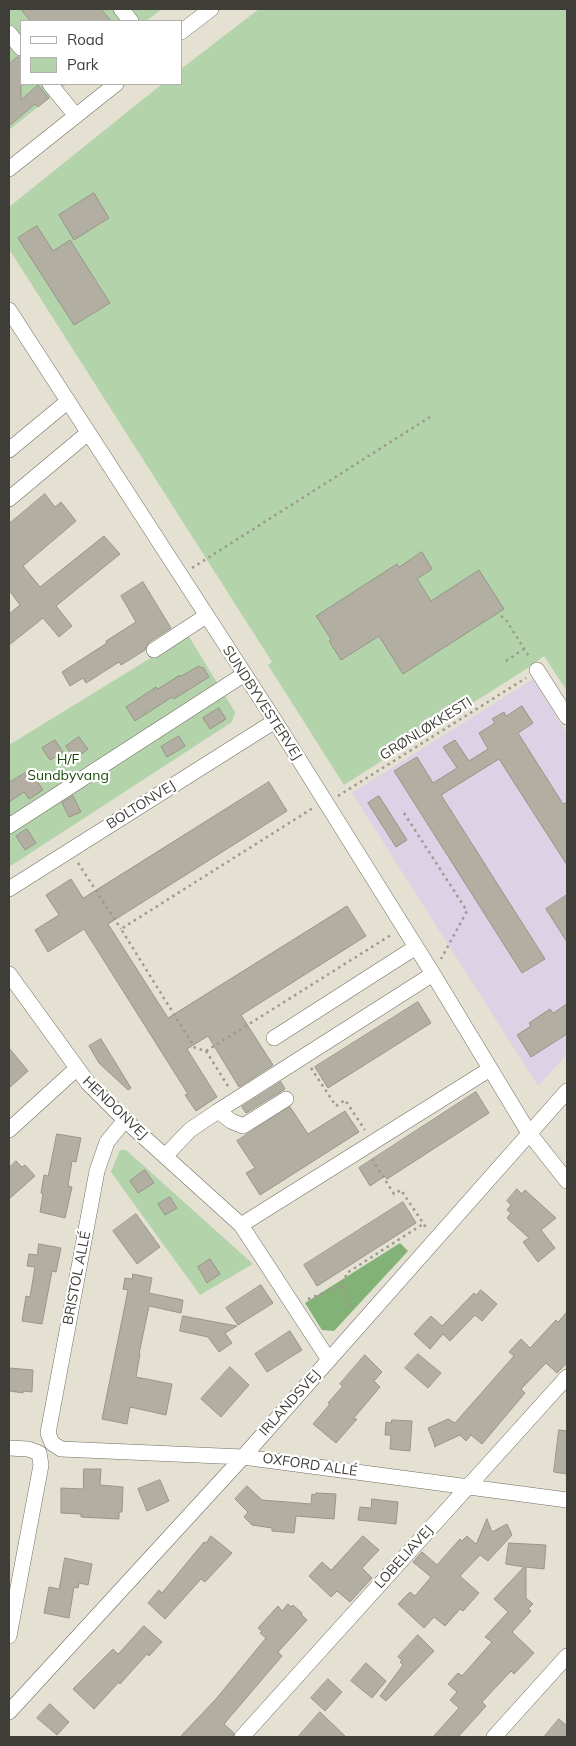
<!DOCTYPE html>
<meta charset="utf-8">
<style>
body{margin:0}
#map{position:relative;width:576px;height:1746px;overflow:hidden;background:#e4e0d2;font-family:Mulish,sans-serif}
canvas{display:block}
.frame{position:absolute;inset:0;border:10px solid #3f3d38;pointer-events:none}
.legend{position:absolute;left:20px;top:20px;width:162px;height:65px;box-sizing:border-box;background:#fff;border:1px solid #b2b1af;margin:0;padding:6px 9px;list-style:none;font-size:15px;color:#3f3d38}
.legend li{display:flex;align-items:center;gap:10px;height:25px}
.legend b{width:25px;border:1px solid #b2b1af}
</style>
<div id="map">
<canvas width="576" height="1746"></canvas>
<div class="frame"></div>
<ul class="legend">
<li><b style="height:6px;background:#fff"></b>Road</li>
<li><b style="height:14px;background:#b3d4ab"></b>Park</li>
</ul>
</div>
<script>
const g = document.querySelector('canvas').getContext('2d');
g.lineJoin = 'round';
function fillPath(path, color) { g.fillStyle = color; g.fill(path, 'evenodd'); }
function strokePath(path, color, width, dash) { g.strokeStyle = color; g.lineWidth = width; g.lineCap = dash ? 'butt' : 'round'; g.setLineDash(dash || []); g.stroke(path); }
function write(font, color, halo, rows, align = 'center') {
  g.font = font + ' Mulish,sans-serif'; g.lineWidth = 4.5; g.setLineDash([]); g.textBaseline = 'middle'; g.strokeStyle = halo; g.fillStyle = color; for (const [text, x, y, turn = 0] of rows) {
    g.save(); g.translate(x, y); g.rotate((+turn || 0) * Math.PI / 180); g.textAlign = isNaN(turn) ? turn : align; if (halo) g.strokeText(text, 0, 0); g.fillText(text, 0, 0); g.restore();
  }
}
fillPath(new Path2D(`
 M533,679L567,734V1054L538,1086L352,793Z`), '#ddd1e5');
fillPath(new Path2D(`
 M9,9H162L146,21H21V84H67L9,130Z
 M259,9H567V691L544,656L534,664L344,785L268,665L272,662L9,249V207L162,84H181V69Z
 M188,635L235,712L232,722L9,867V745Z
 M120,1150H126L253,1264L200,1295L111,1172Z`), '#b3d4ab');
fillPath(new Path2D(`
 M400,1243L408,1251L334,1331L322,1330L305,1303Z`), '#83b276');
const building = new Path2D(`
 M21,9H101L111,21H31Z
 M18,57H21V100L38,85L49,98L38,107L35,104L9,126V64Z
 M94,193L109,218L74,240L59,215Z
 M37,226L53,251L70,240L110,303L74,325L18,238Z
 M45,494L55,507L61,502L76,521L23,566L40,587L104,536L120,554L56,606L72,626L59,637L43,618L9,645V614L20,605L9,590V524Z
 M422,552L432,569L417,579L431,601L479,570L504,609L403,674L379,636L341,660L329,641L331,639L316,616L397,564L399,567Z
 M143,582L171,628L149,642L145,650L121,665L119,662L86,683L83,678L70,686L62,672L107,643L106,641L136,622L121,596Z
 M199,666L201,668L203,667L209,677L174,699L172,697L135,721L126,707L156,687L158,689L180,675L181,676Z
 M522,706L533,723L518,733L563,804L567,802V865L499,759L441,795L545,959L522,973L394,771L417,757L433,783L457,768L443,747L455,740L469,761L488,749L479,733L495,723L492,719L504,712L506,716Z
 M219,708L226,719L210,729L203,718Z
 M179,736L185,746L167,757L161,747Z
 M79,737L88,749L75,759L66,746Z
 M55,740L63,752L50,760L42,748Z
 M30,770L43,790L29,799L24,792L9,802V783Z
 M269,782L287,811L108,924L168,1018L347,906L366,936L241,1015L273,1065L239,1087L208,1036L187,1049L217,1097L196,1111L185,1095L188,1094L84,929L48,952L35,930L59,915L46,895L71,879L83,898Z
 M73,796L81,812L69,817L62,803Z
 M379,796L407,840L396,847L368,803Z
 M27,829L36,843L25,850L16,836Z
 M567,895V942L546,909Z
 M418,1002L431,1023L328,1088L315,1067Z
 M567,1004V1034L531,1057L517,1035L531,1026L529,1023L550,1009L553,1013Z
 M101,1039L131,1088L128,1090L99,1063L89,1046Z
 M9,1048L28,1071L9,1088Z
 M281,1082L285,1089L246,1113L242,1107Z
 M476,1092L489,1113L387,1179L385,1176L370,1186L359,1168Z
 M290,1107L308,1134L345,1111L359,1132L260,1195L246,1173L255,1168L237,1141Z
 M57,1134L81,1138L76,1162L72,1161L68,1186L72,1187L65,1218L40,1212L43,1194L41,1193L44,1175L48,1176Z
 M16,1161L22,1167L25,1165L35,1176L9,1199V1168Z
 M145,1170L154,1183L138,1193L130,1181Z
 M517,1189L522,1194L525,1190L556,1218L541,1230L555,1248L538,1262L523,1242L529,1238L507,1218L511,1213L507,1210L511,1205L507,1201Z
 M170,1197L177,1208L165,1215L158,1204Z
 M403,1202L416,1223L317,1286L304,1265Z
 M136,1214L160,1247L137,1264L113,1231Z
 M39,1244L61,1248L56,1272L52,1271L42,1324L22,1321L26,1296L30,1297L35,1267L27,1266L29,1254L37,1255Z
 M210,1259L220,1274L207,1283L198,1267Z
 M133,1274L152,1278L149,1293L183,1300L181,1313L149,1306L139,1354H140L136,1377L172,1384L166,1415L130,1407L127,1424L102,1419L128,1290L123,1289L125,1278L132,1279Z
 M261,1285L273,1303L238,1325L226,1308Z
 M481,1290L497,1304L482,1321L475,1315L450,1341L443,1334L430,1349L414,1334L431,1316L442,1326L474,1293L476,1295Z
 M567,1312V1363L557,1373L546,1363L521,1389L525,1393L482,1444L471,1435L466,1441L460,1435L434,1447L435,1446L428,1428L448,1419L455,1423L514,1356L509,1352L521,1339L530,1348L556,1320L558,1322Z
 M183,1316L237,1326L225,1333L232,1343L219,1352L208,1337L180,1331Z
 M290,1331L302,1350L267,1372L255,1354Z
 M418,1354L441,1373L428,1388L405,1368Z
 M365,1355L382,1372L374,1381L380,1387L353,1419H357L336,1443L313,1424L330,1404L328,1403L343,1386L340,1384Z
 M230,1367L249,1385L221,1417L201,1399Z
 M9,1368L33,1370L32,1392L23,1391V1393L10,1391Z
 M392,1420L412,1421L410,1451L390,1449L391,1435H385L386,1422L391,1423Z
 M559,1430L567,1431V1474L554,1472Z
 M84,1469H101L100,1485L123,1487L122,1512H119V1519L81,1517V1514L61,1513V1488L83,1489Z
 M160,1480L169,1501L147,1511L138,1489Z
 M247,1486L262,1500L311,1504L312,1494L315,1495L316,1493L336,1494L334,1519L296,1516L294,1533L272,1531V1528L252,1525L244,1517L248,1512L235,1499Z
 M372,1499L398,1502L396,1524L358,1520L360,1507L371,1508Z
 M487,1519L492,1532L507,1524L512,1535L488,1561L480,1555L460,1576L479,1593L463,1611L460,1609L445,1626L434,1617L424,1628L398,1604L410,1592L415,1596L431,1577L413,1562L422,1552L437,1565L460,1539L462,1541L467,1536L476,1544Z
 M211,1536L232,1553L205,1582L201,1579L165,1619L148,1603L159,1590L162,1593L204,1542L206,1543Z
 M363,1536L379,1550L362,1568L372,1578L350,1602L337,1591L331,1597L309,1576L322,1562L331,1570Z
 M509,1543L546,1545L544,1569L526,1567V1598L533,1604L528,1609L531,1611L512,1632L534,1653L514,1674L511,1671L482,1702L486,1706L458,1737H433L459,1708L450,1700L457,1692L448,1684L458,1673L462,1676L492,1642L485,1637L508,1612L494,1599L524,1567L506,1564Z
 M65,1558L92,1564L88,1585L79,1583L78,1588L74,1587L69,1618L44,1613L49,1587L59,1589Z
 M288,1604L291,1607L293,1605L302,1613L301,1614L307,1620L278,1652L282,1656L224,1724L234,1733L233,1737H180L216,1699L266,1638L260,1633L262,1631L258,1628L278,1606L282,1611Z
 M144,1626L162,1642L149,1656L147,1654L120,1684L119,1682L94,1709L73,1689L113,1649L118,1654Z
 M418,1635L434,1651L386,1701L380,1696L403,1665L400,1662L402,1660L398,1657Z
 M366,1663L386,1681L372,1698L351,1681Z
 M328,1679L342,1692L325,1711L311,1698Z
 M50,1704L69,1722L57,1735L37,1718Z
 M320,1712L346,1737H298Z
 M559,1719L567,1726V1737H544Z`);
fillPath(building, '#b2aea1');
strokePath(building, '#999589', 1);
const minor = new Path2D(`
 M121,9L131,21
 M181,32L211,9
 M9,33L21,48
 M50,84L76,116
 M9,169L116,84
 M9,310L275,721L433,974L529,1133L567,1181
 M9,450L67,402
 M9,499L88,433
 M154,650L206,616
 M537,670L567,717
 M9,826L243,675
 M9,889L275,721
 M9,974L88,1083L125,1120L241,1225L329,1360
 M274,1038L416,947
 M286,1099L243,1126L231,1121L218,1111L433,974
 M125,1120L107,1142L97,1171L48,1433L52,1443L61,1449L243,1457L567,1500
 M9,1130L76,1069
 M165,1156L190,1130L218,1111
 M241,1225L490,1069
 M9,1448L28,1449L39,1453L41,1465L9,1636
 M9,1712L243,1457L567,1091
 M242,1737L567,1377
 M494,1737L567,1656`);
strokePath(minor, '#716d61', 16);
strokePath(new Path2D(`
 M192,568L430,417
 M501,616L506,620L530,658
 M506,661L524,649
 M338,796L526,678
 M404,813L467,911L441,959
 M78,863L121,929
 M206,1051L391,935
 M311,1068L336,1106L345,1100L365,1130
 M228,1086L206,1051L195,1048L121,929L313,808
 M372,1159L394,1194L401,1190L427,1229
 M342,1286L352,1310
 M308,1299L342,1286L347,1273L423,1224`), '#9c998f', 2.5, [2.5, 4]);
strokePath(minor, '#fff', 15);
write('14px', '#3f3d38', '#fff', [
 ["SUNDBYVESTERVEJ",262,703,57],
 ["GRØNLØKKESTI",426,729,-32],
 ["BOLTONVEJ",141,805,-32],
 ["HENDONVEJ",115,1108,44],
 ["BRISTOL ALLÉ",77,1278,-79],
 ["IRLANDSVEJ",290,1403,-48],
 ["OXFORD ALLÉ",310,1465,8],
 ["LOBELIAVEJ",404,1557,-48]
]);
write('14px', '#1e4c0f', '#fff', [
 ["H/F",68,760],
 ["Sundbyvang",68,776]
]);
</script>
